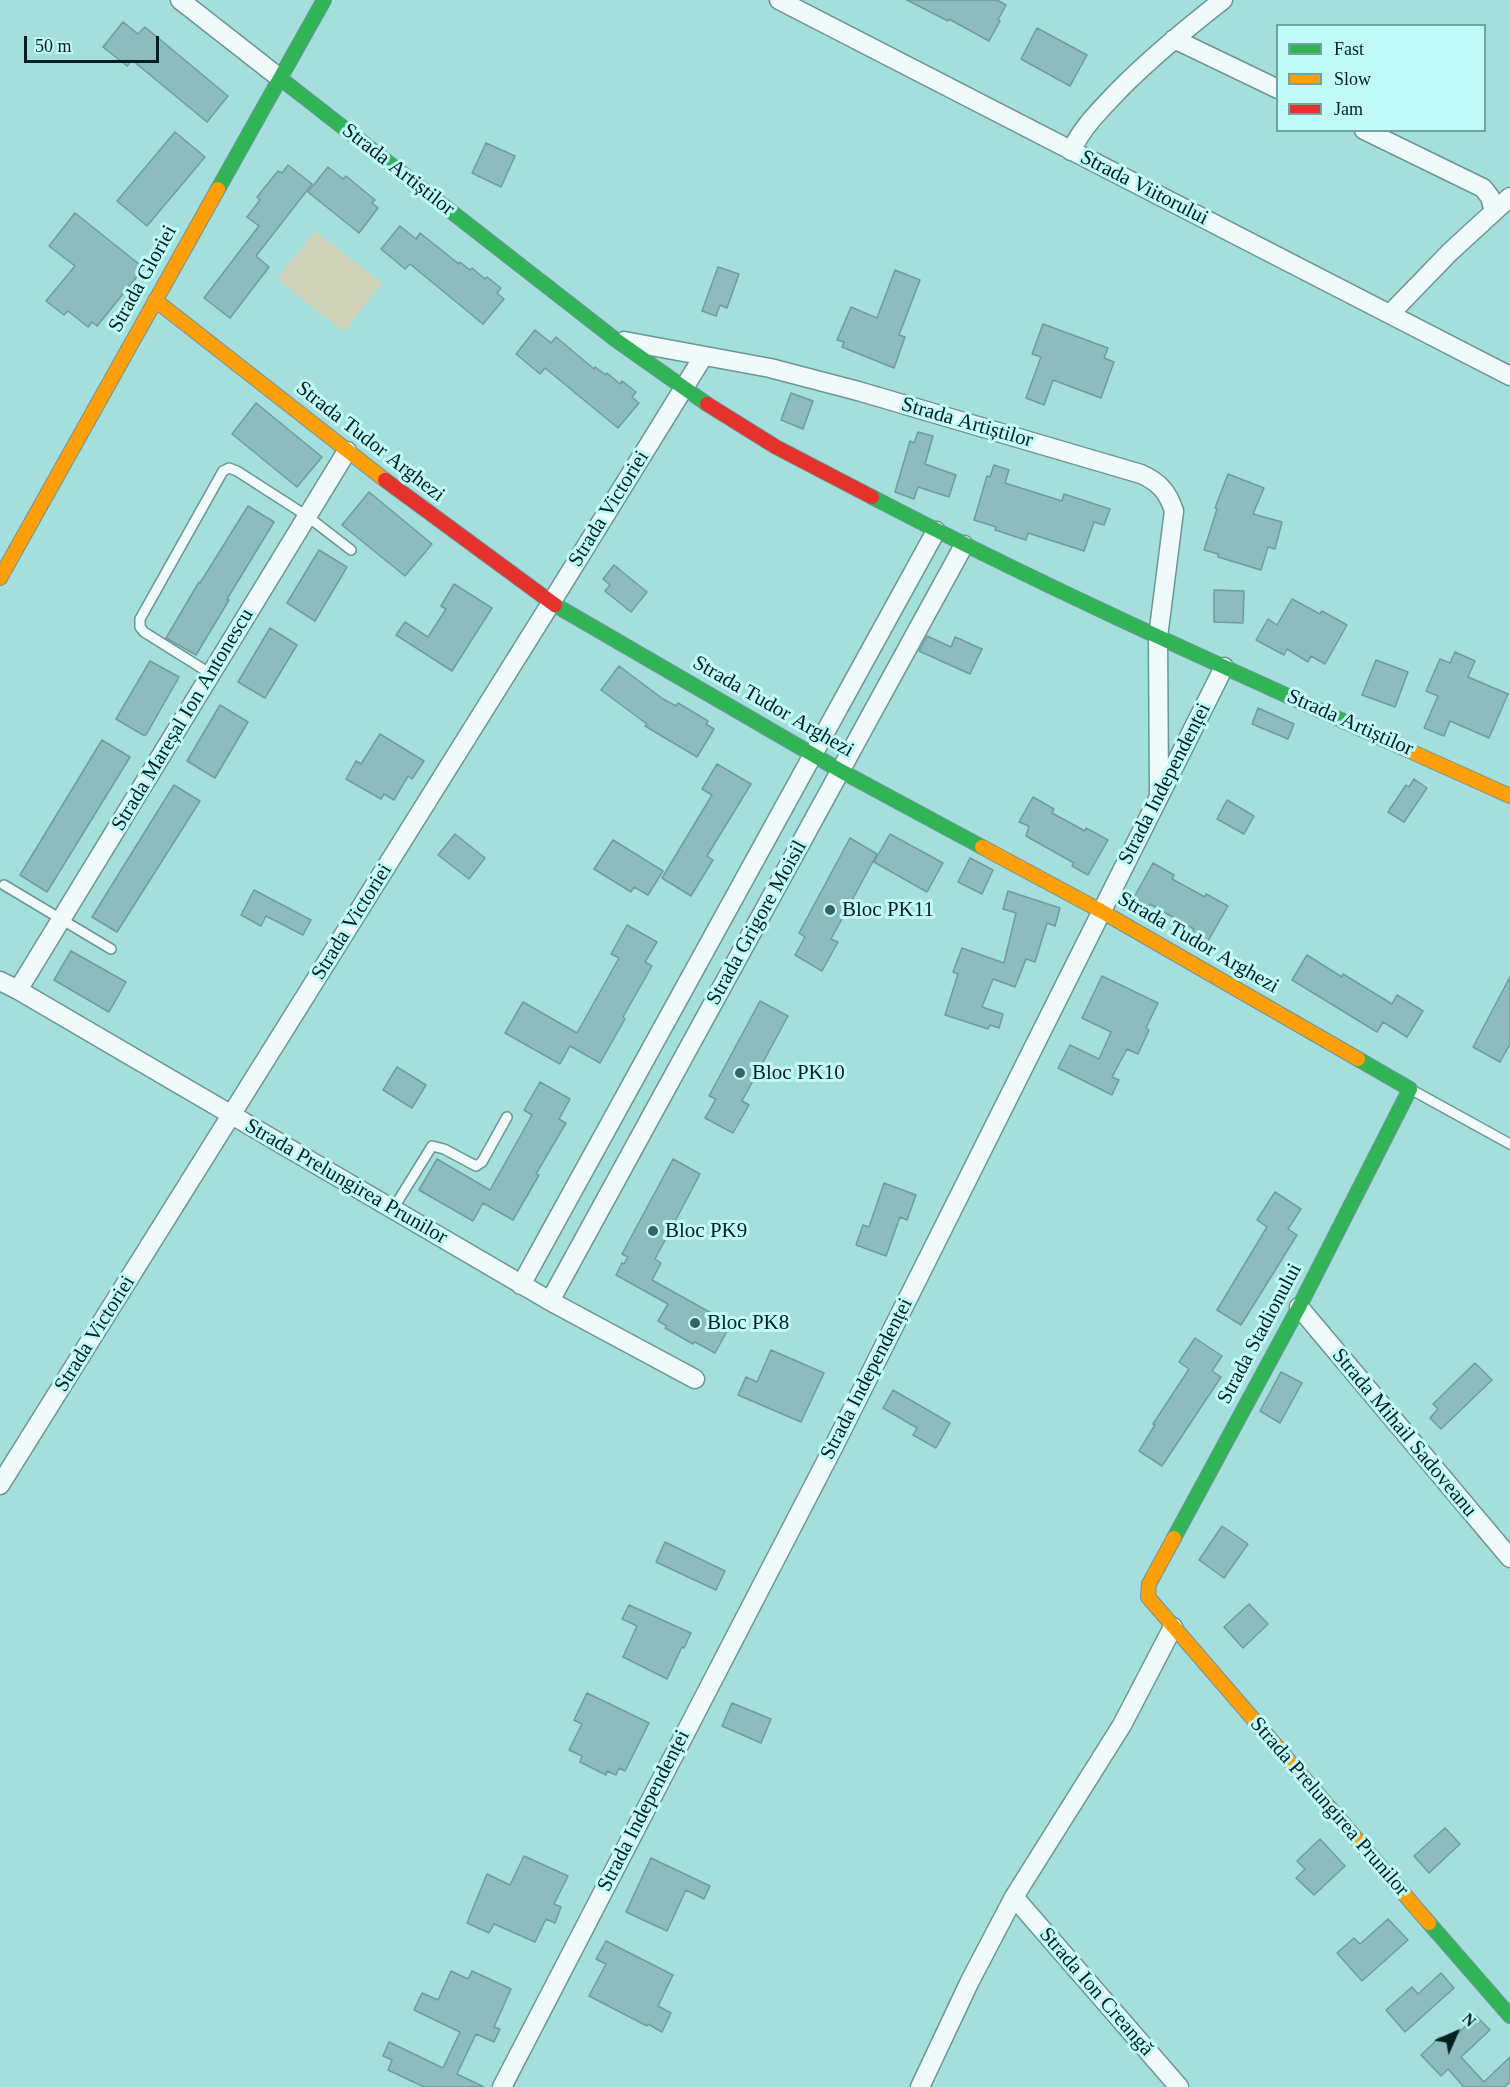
<!DOCTYPE html>
<meta charset="utf-8">
<style>
body{margin:0}
#map{position:relative;width:1510px;height:2087px;overflow:hidden;background:#a4dedd;font-family:Georgia,serif}
canvas{display:block}
.legend{position:absolute;left:1276px;top:24px;width:210px;height:108px;box-sizing:border-box;background:#c0fbfa;border:2px solid #73a3a3;margin:0;padding:8px 10px;list-style:none;font-size:18px;color:#002020}
.legend li{display:flex;align-items:center;gap:12px;height:30px}
.legend b{width:30px;border:2px solid #73a3a3}
.north{position:absolute;left:1426px;top:2003px;width:60px;height:60px;-webkit-text-stroke:4px #c0fbfa;paint-order:stroke;rotate:45deg;font-size:16px;font-weight:700;line-height:24px;text-align:center;color:#002020}
.north::after{content:'';display:block;margin:auto;width:21px;height:27px;background:#002020;clip-path:polygon(50% 0,100% 100%,50% 72%,0 100%)}
.scale{position:absolute;left:24px;top:36px;width:135px;height:27px;box-sizing:border-box;border:3px solid #002020;border-top:0;padding-left:8px;font-size:18px;line-height:21px;white-space:nowrap;color:#002020;-webkit-text-stroke:4px #c0fbfa;paint-order:stroke}
</style>
<div id="map">
<canvas width="1510" height="2087"></canvas>
<ul class="legend">
<li><b style="height:8px;background:#30b455"></b>Fast</li>
<li><b style="height:8px;background:#ff9f0a"></b>Slow</li>
<li><b style="height:8px;background:#e5322d"></b>Jam</li>
</ul>
<div class="north">N</div>
<div class="scale">50 m</div>
</div>
<script>
const g = document.querySelector('canvas').getContext('2d');
g.lineJoin = 'round';
function fillPath(path, color) { g.fillStyle = color; g.fill(path, 'evenodd'); }
function strokePath(path, color, width, dash) { g.strokeStyle = color; g.lineWidth = width; g.lineCap = dash ? 'butt' : 'round'; g.setLineDash(dash || []); g.stroke(path); }
function write(font, color, halo, rows, align = 'center') {
  g.font = font + ' Georgia,serif'; g.lineWidth = 6; g.setLineDash([]); g.textBaseline = 'middle'; g.strokeStyle = halo; g.fillStyle = color; for (const [text, x, y, turn = 0] of rows) {
    g.save(); g.translate(x, y); g.rotate((+turn || 0) * Math.PI / 180); g.textAlign = isNaN(turn) ? turn : align; if (halo) g.strokeText(text, 0, 0); g.fillText(text, 0, 0); g.restore();
  }
}
fillPath(new Path2D(`
 M315,231L382,283L344,332L277,279Z`), '#cfd4b8');
const building = new Path2D(`
 M907,0H997L1006,5L998,20L1000,21L989,41L949,19L948,21Z
 M123,22L138,34L145,27L228,96L207,122L132,60L127,66L103,47Z
 M1037,28L1087,55L1070,86L1021,59Z
 M175,132L205,157L147,226L117,201Z
 M486,143L515,156L501,187L472,173Z
 M288,165L312,184L256,256L269,267L230,318L204,298L259,226L247,217L260,200L257,197L278,171L282,173Z
 M328,167L343,179L346,176L375,200L372,203L378,208L359,233L308,192Z
 M75,213L144,268L97,326L92,322L88,327L68,311L64,315L46,301L75,266L49,246Z
 M400,226L416,239L420,233L459,264L460,262L470,270L472,268L485,279L487,277L501,288L497,293L504,299L483,324L410,264L405,269L381,249Z
 M718,267L739,274L727,308L720,305L716,316L702,311Z
 M895,270L920,280L899,335L905,337L894,368L842,347L844,342L837,340L851,307L877,318Z
 M1043,324L1108,348L1104,358L1114,362L1101,398L1053,380L1044,405L1026,398L1041,357L1032,354Z
 M535,330L551,343L556,337L594,369L595,367L606,375L607,373L620,384L622,381L636,392L632,397L639,403L618,428L545,368L540,374L516,354Z
 M791,393L813,401L803,429L781,420Z
 M256,403L322,457L297,487L232,434Z
 M918,432L933,436L925,464L956,475L949,497L918,487L914,499L895,492L910,441L914,443Z
 M994,465L1009,470L1005,483L1062,501L1064,494L1110,509L1104,525L1094,522L1084,551L1028,533L1026,540L995,530L996,527L974,520L987,476L990,477Z
 M1228,474L1264,488L1253,514L1282,522L1275,549L1268,547L1261,570L1218,557V554L1204,550L1217,509L1215,508Z
 M369,492L432,544L405,576L342,525Z
 M248,506L274,522L227,599L229,600L196,655L166,638L199,582L200,583Z
 M319,550L347,567L315,621L287,603Z
 M614,565L647,592L631,612L605,591L610,585L603,579Z
 M454,584L492,608L452,671L396,635L405,622L428,637L446,609L441,606Z
 M1214,590L1244,591L1243,623L1214,622Z
 M1292,599L1320,614L1322,611L1347,625L1325,664L1311,656L1308,662L1287,649L1284,655L1256,640L1268,619L1277,625Z
 M270,628L297,645L265,698L238,682Z
 M927,636L951,647L955,637L982,649L970,674L919,651Z
 M1455,652L1475,661L1468,677L1508,694L1489,738L1450,721L1444,736L1424,728L1438,696L1426,691L1440,659L1450,663Z
 M1376,660L1408,672L1395,707L1362,695Z
 M150,661L179,677L146,735H143L116,719Z
 M619,666L663,699L676,706L678,703L708,721L706,724L714,729L697,757L645,726L647,724L601,690Z
 M220,705L248,722L215,778L187,761Z
 M1258,708L1294,724L1288,739L1252,724Z
 M380,734L424,761L412,779L408,776L394,800L384,794L381,799L346,779L356,761L361,764Z
 M102,740L130,757L47,892L20,875Z
 M717,764L751,784L707,856L713,860L691,896L662,878L712,795L702,789Z
 M1414,779L1427,788L1404,822L1388,812L1406,785L1409,787Z
 M174,785L200,801L117,932L92,917Z
 M1033,797L1054,809L1052,813L1085,831L1086,828L1108,840L1088,875L1072,866L1074,863L1026,836L1029,826L1019,822Z
 M1227,800L1254,816L1244,834L1217,819Z
 M455,834L485,858L469,879L438,855Z
 M890,834L943,863L927,892L874,862Z
 M850,838L877,854L831,939L838,942L822,971L795,955L805,937L799,933Z
 M613,840L663,871L648,895L634,887L631,892L594,869Z
 M970,858L993,870L982,894L958,882Z
 M1153,863L1174,875L1172,879L1205,897L1206,894L1228,906L1208,941L1192,932L1194,929L1150,904L1148,908L1133,899Z
 M254,890L311,920L303,935L266,916L261,926L241,915Z
 M1008,891L1060,908L1055,926L1047,923L1035,962L1026,959L1015,987L993,979L982,1007L1003,1014L999,1028L990,1025L988,1029L945,1015L958,974L953,972L962,948L1004,963L1016,913L1003,909Z
 M627,925L657,942L645,962L652,966L623,1017L625,1019L600,1063L570,1046L560,1064L505,1033L523,1002L577,1033L619,958L611,954Z
 M71,951L126,982L109,1012L54,980Z
 M1307,955L1342,977L1343,974L1392,1004L1397,995L1423,1011L1407,1037L1383,1022L1377,1032L1292,980Z
 M1102,976L1158,1003L1146,1028L1149,1030L1138,1054L1127,1049L1112,1077L1119,1080L1112,1095L1058,1068L1070,1045L1099,1059L1111,1032L1082,1018Z
 M1510,977V1044L1500,1062L1473,1047Z
 M760,1001L788,1016L742,1101L749,1105L733,1133L705,1118L716,1099L709,1096Z
 M397,1067L426,1085L412,1108L383,1090Z
 M540,1082L570,1099L559,1119L566,1123L536,1174L539,1175L513,1220L483,1203L473,1221L419,1190L437,1159L490,1190L532,1115L524,1110Z
 M673,1159L700,1174L655,1259L661,1263L652,1280L731,1324L715,1353L695,1342L693,1344L665,1328L667,1326L658,1321L668,1304L616,1275L622,1263L624,1264L628,1257L622,1254Z
 M884,1183L916,1195L907,1220L900,1217L886,1256L856,1245L863,1225L869,1227Z
 M1275,1192L1301,1209L1288,1229L1297,1235L1241,1325L1217,1310L1267,1227L1257,1220Z
 M1195,1338L1222,1356L1212,1371L1221,1377L1162,1466L1139,1451L1155,1425L1153,1424L1189,1369L1179,1362Z
 M771,1350L824,1373L801,1422L738,1395L746,1377L757,1382Z
 M1475,1363L1492,1380L1441,1429L1430,1418L1438,1409L1433,1404Z
 M1281,1372L1302,1383L1280,1423L1260,1411Z
 M893,1390L950,1423L936,1448L913,1435L917,1428L883,1408Z
 M1222,1526L1248,1544L1224,1578L1199,1560Z
 M665,1542L725,1571L716,1590L656,1562Z
 M1249,1604L1268,1624L1243,1648L1224,1627Z
 M629,1605L691,1633L684,1648L682,1647L667,1679L623,1657L637,1626L622,1619Z
 M587,1693L649,1723L625,1771L619,1768L616,1775L607,1771L606,1775L580,1762L582,1756L569,1750L582,1724L574,1720Z
 M732,1703L771,1719L761,1743L722,1726Z
 M1445,1828L1460,1844L1429,1873L1414,1856Z
 M1320,1839L1345,1866L1314,1895L1296,1878L1305,1869L1297,1861Z
 M524,1856L568,1876L554,1904L561,1907L555,1923L546,1919L535,1942L494,1924L489,1933L467,1923L487,1874L510,1885Z
 M651,1858L710,1886L704,1899L686,1890L667,1931L626,1912Z
 M1388,1919L1408,1940L1362,1981L1337,1953L1354,1938L1360,1944Z
 M606,1941L673,1975L658,2006L671,2013L662,2032L648,2024L647,2026L589,1996L606,1964L596,1959Z
 M451,1971L468,1979L472,1971L511,1989L494,2027L500,2029L494,2042L476,2034L457,2074L484,2087H424L388,2070L392,2060L383,2056L389,2042L443,2068L460,2032L414,2010L422,1993L438,2000Z
 M1441,1973L1454,1988L1405,2032L1386,2010L1412,1987L1418,1994Z
 M1476,2016L1490,2030L1461,2057L1484,2082L1510,2057V2082L1504,2087H1464L1448,2069L1441,2076L1421,2055L1440,2037L1447,2044Z`);
fillPath(building, '#8dbbbf');
strokePath(building, '#729b9e', 1.5);
const lane = new Path2D(`
 M211,674L144,632L140,627V619L223,471L229,468L237,471L307,516L351,550
 M4,885L111,949
 M1412,1090L1510,1144
 M393,1209L432,1146L444,1149L476,1166L482,1162L507,1117`);
const street = new Path2D(`
 M180,0L281,79
 M779,0L1510,376
 M1174,39L1278,89
 M1364,130L1483,188L1490,197L1494,211
 M1071,151C1083,126 1101,109 1120,89C1152,57 1187,28 1223,0
 M1390,314L1450,252L1510,197
 M624,341L770,368L858,391L1141,474C1159,482 1168,492 1174,511L1158,637L1159,793
 M0,981L18,990L550,1301L695,1379
 M18,990L347,451
 M521,1285L936,531
 M550,1301L964,545
 M1299,1307L1510,1558
 M0,1485L551,603L703,357
 M1014,1897L1179,2087
 M502,2087L833,1448L1224,667
 M920,2087L970,1981L1014,1897L1122,1725L1173,1627`);
const fast = new Path2D(`
 M281,79L616,340L707,404
 M218,189L324,0
 M872,497C1042,586 1217,664 1392,743
 M555,605L841,771L982,847
 M1174,1538L1299,1307L1410,1089L1358,1059
 M1429,1923L1510,2016`);
const slow = new Path2D(`
 M155,300L385,480
 M0,578L218,189
 M1392,743L1510,796
 M982,847L1101,911L1358,1059
 M1174,1538L1149,1584L1148,1597L1429,1923`);
const jam = new Path2D(`
 M707,404L776,447L872,497
 M385,480L555,605`);
strokePath(lane, '#6b9696', 12);
strokePath(street, '#6b9696', 21);
strokePath(fast, '#6b9696', 16);
strokePath(slow, '#6b9696', 16);
strokePath(jam, '#6b9696', 16);
strokePath(lane, '#f1fafa', 9);
strokePath(street, '#f1fafa', 18);
strokePath(fast, '#30b455', 14);
strokePath(slow, '#ff9f0a', 14);
strokePath(jam, '#e5322d', 14);
for (const [x, y, r, color] of [
 [830,910,6,"#396262"],
 [740,1073,6,"#396262"],
 [653,1231,6,"#396262"],
 [695,1323,6,"#396262"]
]) { const dot = new Path2D(); dot.arc(x, y, r, 0, 2 * Math.PI); g.fillStyle = color; g.fill(dot); strokePath(dot, '#c0fbfa', 2); }
write('21px', '#002020', '#c0fbfa', [
 ["Strada Artiștilor",398,170,38],
 ["Strada Viitorului",1144,188,27],
 ["Strada Gloriei",143,279,-61],
 ["Strada Artiștilor",967,423,16],
 ["Strada Tudor Arghezi",370,442,38],
 ["Strada Victoriei",609,509,-58],
 ["Strada Tudor Arghezi",773,707,30],
 ["Strada Mareșal Ion Antonescu",183,720,-59],
 ["Strada Artiștilor",1350,723,24],
 ["Strada Independenței",1165,784,-63],
 ["Strada Victoriei",352,922,-58],
 ["Strada Grigore Moisil",757,923,-61],
 ["Strada Tudor Arghezi",1198,943,30],
 ["Strada Prelungirea Prunilor",346,1182,30],
 ["Strada Victoriei",95,1334,-58],
 ["Strada Stadionului",1260,1334,-62],
 ["Strada Independenței",867,1379,-63],
 ["Strada Mihail Sadoveanu",1404,1433,50],
 ["Strada Prelungirea Prunilor",1329,1807,49],
 ["Strada Independenței",644,1811,-63],
 ["Strada Ion Creangă",1096,1992,49]
]);
write('21px', '#002020', '#c0fbfa', [
 ["Bloc PK11",842,910],
 ["Bloc PK10",752,1073],
 ["Bloc PK9",665,1231],
 ["Bloc PK8",707,1323]
], 'left');
</script>
